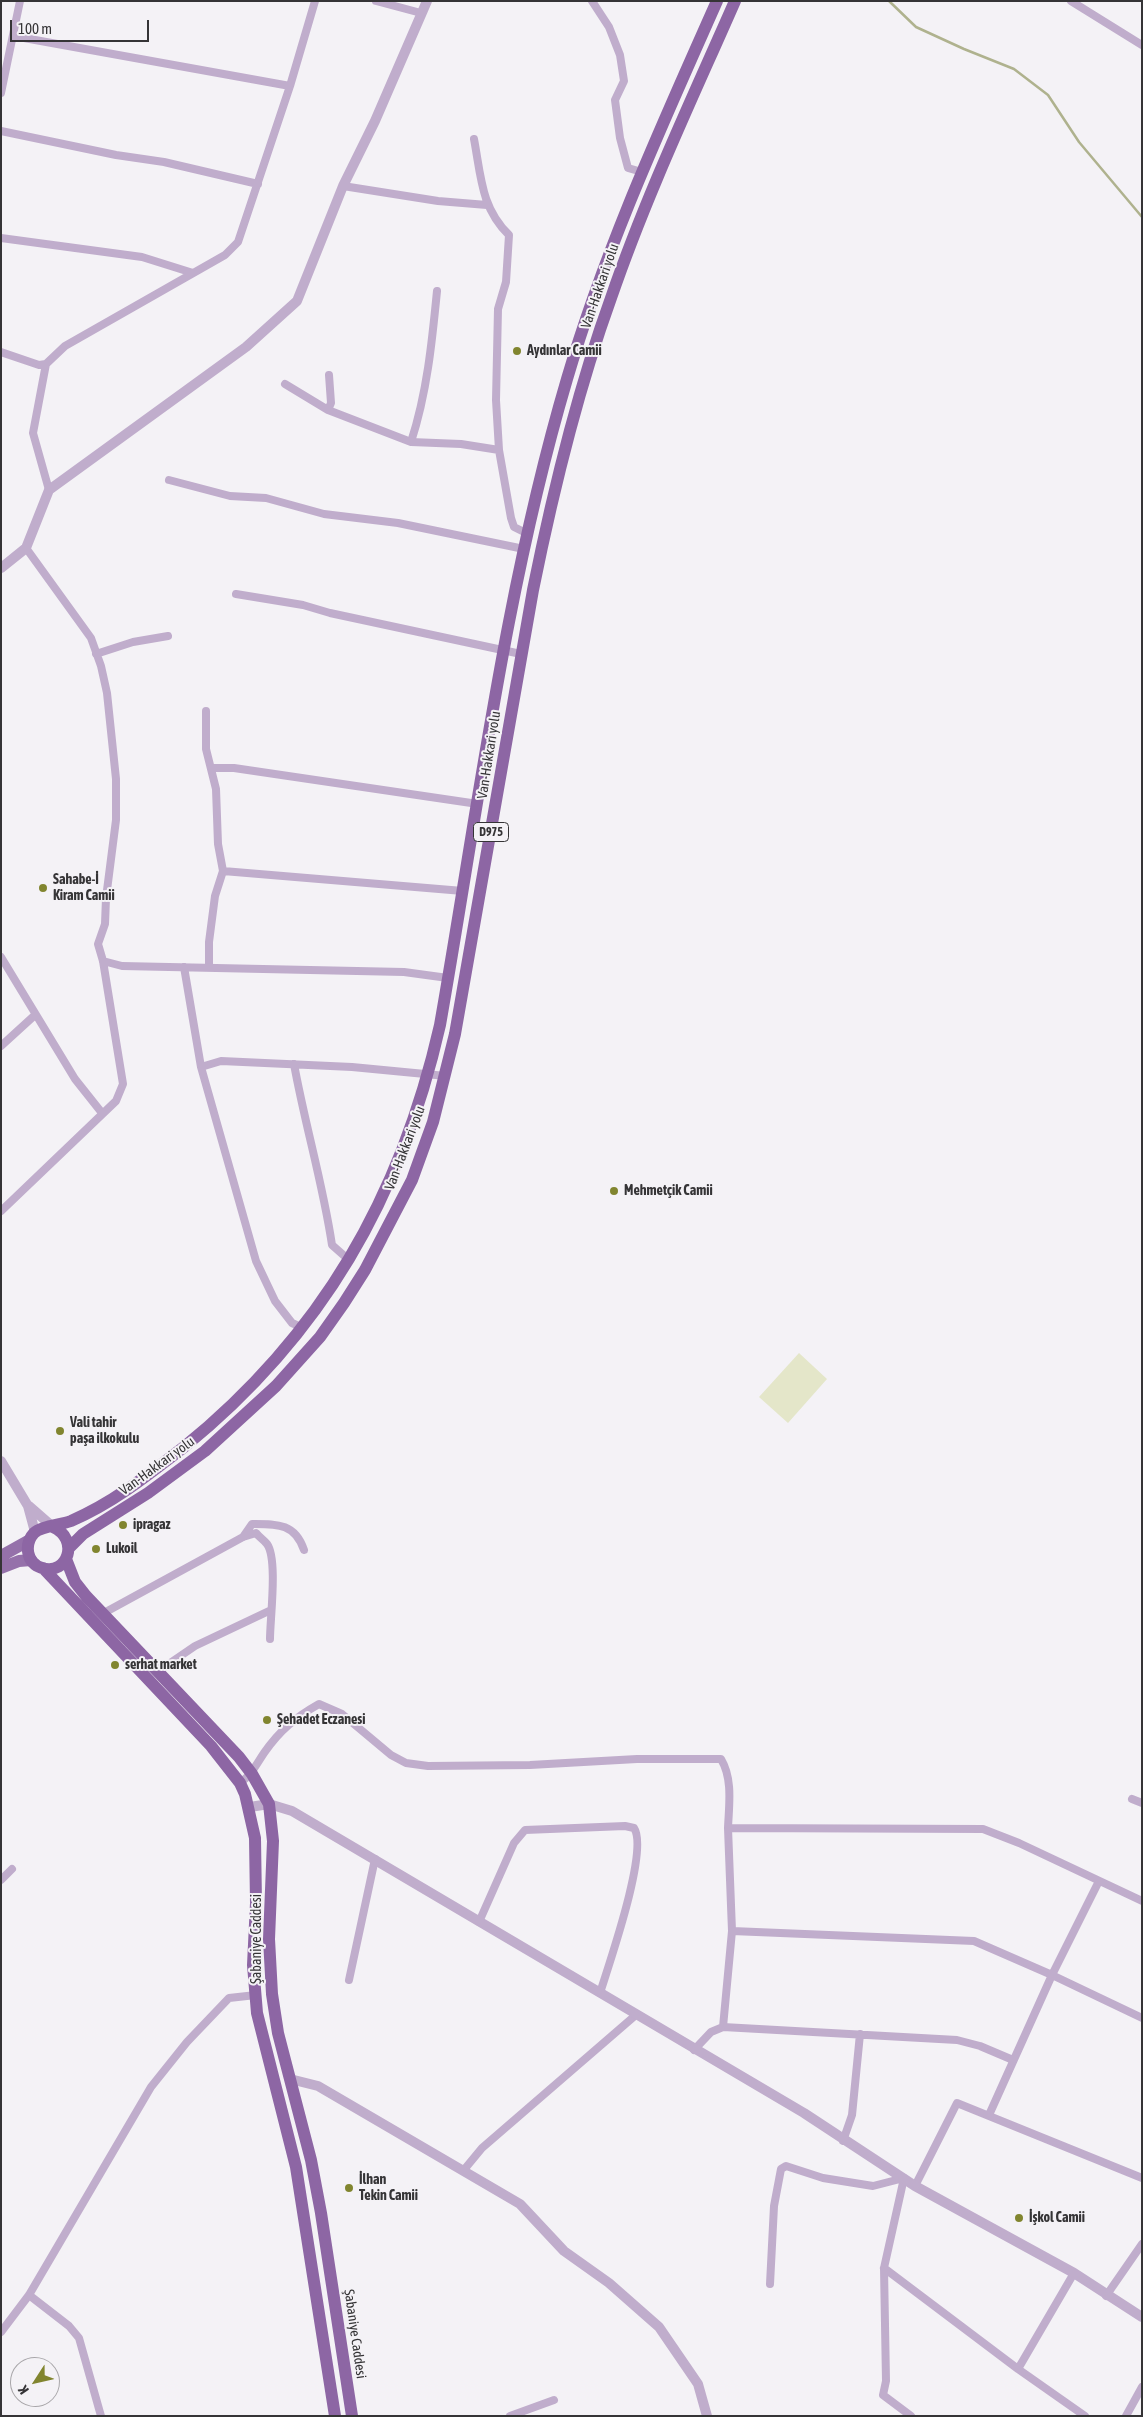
<!DOCTYPE html>
<meta charset="utf-8">
<style>
body{margin:0}
#map{position:relative;width:1143px;height:2417px;overflow:hidden;background:#f4f2f6;font-family:"Asap Condensed",sans-serif}
canvas{display:block}
.frame{position:absolute;inset:0;border:2px solid #353436;pointer-events:none}
.north{position:absolute;left:10px;top:2357px;width:50px;height:50px;box-sizing:border-box;background:#f4f2f6;border:1px solid #a8a6a9;border-radius:50%;rotate:235deg;font-size:14px;font-weight:700;line-height:20px;text-align:center;color:#353436}
.north::after{content:'';display:block;margin:auto;width:18px;height:22px;background:#81852f;clip-path:polygon(50% 0,100% 100%,50% 72%,0 100%)}
.scale{position:absolute;left:10px;top:20px;width:139px;height:22px;box-sizing:border-box;border:2px solid #353436;border-top:0;padding-left:6px;font-size:15px;line-height:18px;white-space:nowrap;color:#353436;-webkit-text-stroke:4px #f4f2f6;paint-order:stroke}
</style>
<div id="map">
<canvas width="1143" height="2417"></canvas>
<div class="frame"></div>
<div class="north">K</div>
<div class="scale">100 m</div>
</div>
<script>
const g = document.querySelector('canvas').getContext('2d');
g.lineJoin = 'round';
function fillPath(path, color) { g.fillStyle = color; g.fill(path, 'evenodd'); }
function strokePath(path, color, width, dash) { g.strokeStyle = color; g.lineWidth = width; g.lineCap = dash ? 'butt' : 'round'; g.setLineDash(dash || []); g.stroke(path); }
function write(font, color, halo, rows, align = 'center') {
  g.font = font + ' "Asap Condensed",sans-serif'; g.lineWidth = 4; g.setLineDash([]); g.textBaseline = 'middle'; g.strokeStyle = halo; g.fillStyle = color; for (const [text, x, y, turn = 0] of rows) {
    g.save(); g.translate(x, y); g.rotate((+turn || 0) * Math.PI / 180); g.textAlign = isNaN(turn) ? turn : align; if (halo) g.strokeText(text, 0, 0); g.fillText(text, 0, 0); g.restore();
  }
}
fillPath(new Path2D(`
 M799,1353L827,1379L788,1423L759,1397Z`), '#e4e6c9');
strokePath(new Path2D(`
 M889,1L916,27L964,49L1014,69L1048,95L1079,142L1142,217`), '#afb28e', 2.5);
strokePath(new Path2D(`
 M376,1L421,13
 M592,1L609,27L620,55L624,81L615,100L620,138L628,168L642,172
 M1071,1L1142,45
 M13,36L290,86
 M1,93L20,1
 M1,131L116,155L164,162L258,184
 M474,139C481,176 481,208 509,235L506,282L498,309L496,400L499,450L511,518L514,527L528,534
 M343,186L438,201L487,205
 M1,238L142,257L193,273
 M1,352L39,365L46,364
 M285,384L328,410L411,442L461,444L499,450
 M328,410L331,403L329,375
 M411,442C427,393 432,342 437,291
 M169,480L230,496L266,498L324,514L398,523L524,549
 M49,490L33,433L46,364L65,346L225,255L238,242L290,86L315,1
 M236,594L303,605L330,613L521,654
 M96,654L133,642L168,636
 M206,711V749L216,789L218,844L223,871L215,896L209,942V967
 M212,768H234L478,804
 M223,871L463,891
 M1,957L75,1079L102,1113
 M103,961L122,966L404,972L448,978
 M184,967L201,1067L256,1261L275,1301L292,1323L303,1328
 M1,1046L35,1015
 M294,1064C305,1125 323,1184 332,1245L349,1260
 M201,1067L221,1061L352,1067L446,1076
 M1,1211L116,1101L123,1084L103,961L98,944L105,924L106,898L116,820V779L107,693L101,666L91,638L26,548
 M243,1537L252,1524C277,1524 295,1523 304,1550
 M102,1614L243,1537L256,1533C259,1537 264,1540 267,1544C278,1559 270,1619 270,1639
 M157,1672L195,1646L271,1610
 M240,1783C252,1774 256,1765 264,1753C280,1730 296,1717 319,1704L342,1714L391,1755L406,1763L428,1766L530,1765L637,1759H721C733,1779 729,1805 728,1828
 M1132,1799L1142,1803
 M1,1880L12,1869
 M479,1922L514,1843L525,1830L625,1826L634,1828C649,1850 609,1964 600,1993
 M732,1931L974,1941L1052,1975L1142,2018
 M349,1980L375,1859
 M723,2027L957,2040L980,2046L1013,2060
 M694,2050L711,2032L723,2027L732,1931L728,1828L983,1829L1019,1843L1142,1901
 M989,2115L1052,1975L1099,1881
 M843,2141L852,2115L860,2034
 M463,2171L482,2148L637,2014
 M904,2178L884,2268L886,2381L883,2395L911,2416
 M915,2186L957,2103L1142,2178
 M884,2268L1018,2369L1085,2416
 M770,2284L774,2206L781,2169L786,2166L823,2178L873,2186L904,2178
 M29,2295L69,2326L79,2338L101,2416
 M1106,2296L1142,2244
 M1,2332L29,2295L151,2087L187,2042L229,1998L256,1995
 M1018,2369L1074,2273
 M510,2416L554,2400
 M1126,2416L1142,2387`), '#c0adcc', 8);
strokePath(new Path2D(`
 M1,568L26,548L49,490L246,347L297,301L343,186L375,121L427,1
 M1,1461L28,1506L35,1532
 M29,1506L53,1527
 M250,1807L269,1804L292,1811L804,2113L915,2186L1074,2273L1142,2317
 M290,2079L318,2086L520,2204L564,2251L609,2283L659,2327L698,2384L707,2416`), '#c0adcc', 10);
strokePath(new Path2D(`
 M1,1556L28,1541
 M1,1568L19,1561L31,1560`), '#9571aa', 12);
strokePath(new Path2D(`
 M53,1527C80,1539 68,1576 42,1568C26,1563 24,1544 34,1533C41,1526 61,1525 71,1521C113,1503 148,1475 184,1447C322,1335 401,1197 440,1025C478,809 505,589 567,379C605,249 662,125 717,1
 M69,1548L83,1534L148,1493L205,1451L276,1386L320,1337L344,1303L365,1270L412,1180L433,1122L455,1034L533,590C553,491 577,392 611,298C646,196 692,99 735,1
 M66,1559L75,1582L86,1596L239,1757L252,1774L269,1804L273,1841L269,1939L272,1994L278,2033L311,2160L321,2213L352,2416
 M43,1568L211,1746L240,1783L245,1794L255,1838L256,1903L253,1965L257,2013L296,2167L335,2416`), '#8d66a4', 12);
for (const [x, y, r, color] of [
 [517,351,5,"#81852f"],
 [43,888,5,"#81852f"],
 [614,1191,5,"#81852f"],
 [60,1431,5,"#81852f"],
 [123,1525,5,"#81852f"],
 [96,1549,5,"#81852f"],
 [115,1665,5,"#81852f"],
 [267,1720,5,"#81852f"],
 [349,2188,5,"#81852f"],
 [1019,2218,5,"#81852f"]
]) { const dot = new Path2D(); dot.arc(x, y, r, 0, 2 * Math.PI); g.fillStyle = color; g.fill(dot); strokePath(dot, '#f4f2f6', 2); }
for (const [x, y, w] of [
 [491,832,35]
]) { const box = new Path2D(); box.roundRect(x - w / 2, y - 9.5, w, 19, 4); g.fillStyle = '#f4f2f6'; g.fill(box); strokePath(box, '#353436', 1); }
write('bold 12px', '#353436', null, [
 ["D975",491,832]
]);
write('14px', '#353436', '#f4f2f6', [
 ["Van-Hakkari yolu",600,286,-71],
 ["Van-Hakkari yolu",489,755,-81],
 ["Van-Hakkari yolu",405,1148,-69],
 ["Van-Hakkari yolu",157,1466,-36],
 ["Şabaniye Caddesi",257,1939,-90],
 ["Şabaniye Caddesi",355,2334,82]
]);
write('bold 14px', '#353436', '#f4f2f6', [
 ["Aydınlar Camii",527,351],
 ["Sahabe-İ",53,880],
 ["Kiram Camii",53,896],
 ["Mehmetçik Camii",624,1191],
 ["Vali tahir",70,1423],
 ["paşa ilkokulu",70,1439],
 ["ipragaz",133,1525],
 ["Lukoil",106,1549],
 ["serhat market",125,1665],
 ["Şehadet Eczanesi",277,1720],
 ["İlhan",359,2180],
 ["Tekin Camii",359,2196],
 ["İşkol Camii",1029,2218]
], 'left');
</script>
